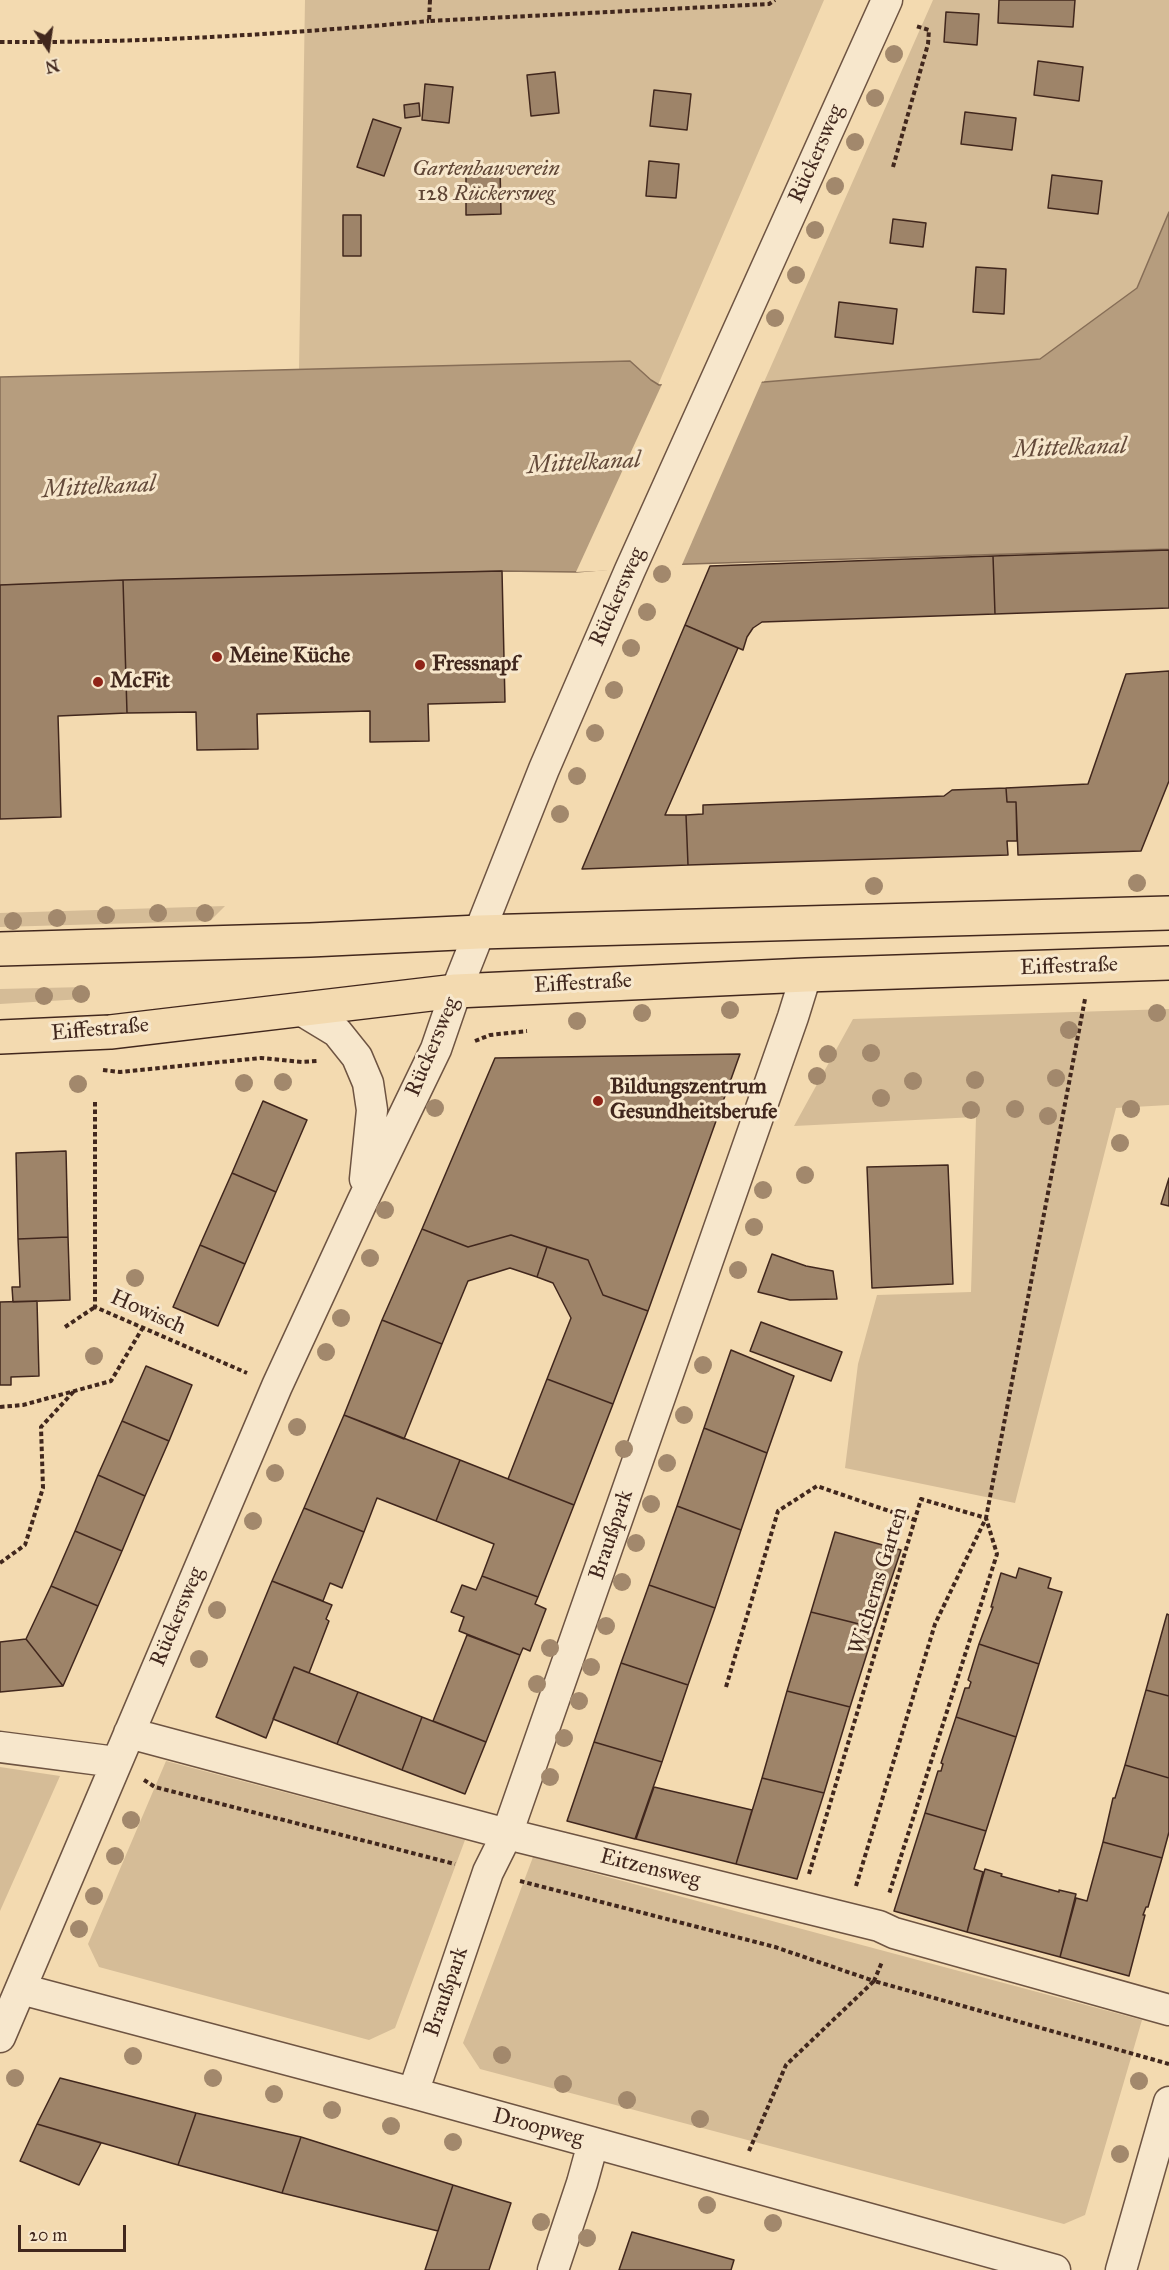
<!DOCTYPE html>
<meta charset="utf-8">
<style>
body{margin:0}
#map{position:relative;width:1169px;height:2270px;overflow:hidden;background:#f3dab0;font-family:"IM FELL Great Primer",serif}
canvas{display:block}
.north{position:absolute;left:18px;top:18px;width:60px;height:60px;-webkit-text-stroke:4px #f7e7cc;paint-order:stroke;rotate:167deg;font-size:16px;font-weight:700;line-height:24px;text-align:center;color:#41271d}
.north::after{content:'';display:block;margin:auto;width:21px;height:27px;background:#41271d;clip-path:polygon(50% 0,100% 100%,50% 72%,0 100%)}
.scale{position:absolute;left:18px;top:2225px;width:108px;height:27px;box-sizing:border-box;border:3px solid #41271d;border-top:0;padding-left:8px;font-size:18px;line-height:21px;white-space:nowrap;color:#41271d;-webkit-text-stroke:4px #f7e7cc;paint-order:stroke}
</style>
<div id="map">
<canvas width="1169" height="2270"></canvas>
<div class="north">N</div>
<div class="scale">20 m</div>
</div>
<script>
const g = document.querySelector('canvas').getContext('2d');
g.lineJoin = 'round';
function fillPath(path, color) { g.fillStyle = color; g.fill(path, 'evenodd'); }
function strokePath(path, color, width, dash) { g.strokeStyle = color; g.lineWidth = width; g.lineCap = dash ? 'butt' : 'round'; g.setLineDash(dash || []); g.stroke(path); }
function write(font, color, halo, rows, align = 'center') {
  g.font = font + ' "IM FELL Great Primer",serif'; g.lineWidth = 6; g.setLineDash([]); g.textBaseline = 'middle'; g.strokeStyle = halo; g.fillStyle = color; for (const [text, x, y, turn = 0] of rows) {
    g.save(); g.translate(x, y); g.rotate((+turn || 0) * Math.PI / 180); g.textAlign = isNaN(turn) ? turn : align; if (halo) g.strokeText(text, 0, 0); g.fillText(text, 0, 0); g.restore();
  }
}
fillPath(new Path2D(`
 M305,0H824L658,385L630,361L299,370Z
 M933,0H1169V212L1137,288L1040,359L764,382Z
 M225,906L210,921L0,927V913Z
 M85,987L88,997L83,999L0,1004V989Z
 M1169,1009V1105L1116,1108L1015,1503L845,1468L858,1364L877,1295L971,1292L976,1117L794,1126L853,1019Z
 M166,1761L465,1840L395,2028L369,2040L99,1967L88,1944Z
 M0,1767L60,1776L0,1911Z
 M533,1857L1142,2020L1085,2215L1064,2224L480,2069L463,2043Z`), '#d5bc97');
const water = new Path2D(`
 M1169,212V549L657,565L576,572L502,571L0,585V377L630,361L651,380L659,385L764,382L1040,359L1137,288Z`);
fillPath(water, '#b69d7e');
strokePath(water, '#876e57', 1.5);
fillPath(new Path2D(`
 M763,379L681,567L576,572L663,382Z`), '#f3dab0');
const building = new Path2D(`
 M999,0H1075L1073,27L998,23Z
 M946,12L979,14L977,45L944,42Z
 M1038,61L1083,67L1079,101L1034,95Z
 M555,72L559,113L531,116L527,75Z
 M425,84L453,87L449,123L422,120Z
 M654,90L691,94L687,130L650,126Z
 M419,103L420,116L405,118L404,105Z
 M965,112L1016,118L1012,150L961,144Z
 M373,119L401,128L384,176L357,167Z
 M649,161L679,164L676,198L646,196Z
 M500,166L501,214L466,215V167Z
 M1052,175L1102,181L1098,214L1048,208Z
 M343,215H361V256H343Z
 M893,219L926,223L923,247L890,243Z
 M976,267L1006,269L1004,314L973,312Z
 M839,302L897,309L893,344L835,337Z
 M1169,550V608L995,614L993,556Z
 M993,556L995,614L762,622L753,628L747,637L743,650L685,625L710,566Z
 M502,571L505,702L428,704L429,741L370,742V711L257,714L258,749L197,750L196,712L127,713L123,580Z
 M123,580L127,713L58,716L61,817L0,819V585Z
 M685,625L738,648L665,815H686L688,865L582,869Z
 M1169,671V781L1141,851L1018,855L1016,802H1007L1006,788L1088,784L1126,674Z
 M1006,788L1007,802H1016L1017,841H1007L1008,855L688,865L686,815L703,814V805L944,796L952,790Z
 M740,1054L648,1311L603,1295L588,1260L511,1235L468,1247L422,1229L495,1058Z
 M263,1101L307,1120L276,1192L232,1173Z
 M66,1151L68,1237L18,1239L16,1153Z
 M948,1165L953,1284L872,1288L867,1167Z
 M232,1173L276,1192L245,1264L200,1245Z
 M1169,1178V1206L1161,1204Z
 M422,1229L468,1247L511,1235L547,1247L537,1277L510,1268L468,1281L442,1344L382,1320Z
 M68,1237L70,1300L13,1302L12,1287H20L18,1239Z
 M200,1245L245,1264L218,1326L173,1307Z
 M547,1247L588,1260L603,1295L648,1311L613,1404L547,1379L571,1318L553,1283L537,1277Z
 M772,1254L806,1266L833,1271L837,1299L790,1300L758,1292Z
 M37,1301L39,1376L11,1377V1385H0V1302Z
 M382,1320L442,1344L404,1439L344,1415Z
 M761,1322L842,1352L831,1381L750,1351Z
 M731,1350L794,1376L767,1453L704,1428Z
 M146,1366L192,1385L169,1441L122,1421Z
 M547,1379L613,1404L574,1505L508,1479Z
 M344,1415L460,1460L436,1521L377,1498L364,1532L304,1508Z
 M122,1421L169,1441L145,1496L98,1475Z
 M704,1428L767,1453L741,1530L677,1506Z
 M460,1460L574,1505L538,1597L482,1576L494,1544L436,1521Z
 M98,1475L145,1496L122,1551L75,1531Z
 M677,1506L741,1530L715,1608L649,1585Z
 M304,1508L364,1532L342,1588L330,1583L323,1601L272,1581Z
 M75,1531L122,1551L98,1606L51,1586Z
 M835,1532L901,1550L875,1628L811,1612Z
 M1019,1568L1051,1578L1048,1588L1062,1592L1039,1664L979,1644L993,1607H991L1001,1573L1016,1578Z
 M482,1576L538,1597L535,1604L546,1609L530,1651L523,1648L520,1655L459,1631L464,1617L451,1612L462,1585L476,1590Z
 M272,1581L332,1605L326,1619L329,1621L309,1673L294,1667L266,1738L216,1717Z
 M649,1585L715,1608L688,1685L621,1663Z
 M51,1586L98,1606L63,1686L26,1639Z
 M811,1612L875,1628L850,1707L787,1691Z
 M1167,1614L1169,1615V1696L1146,1690Z
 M467,1635L520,1655L486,1742L433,1721Z
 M26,1639L63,1686L0,1692V1642Z
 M979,1644L1039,1664L1016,1737L956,1717L965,1688H969L971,1682L968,1680Z
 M621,1663L688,1685L662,1762L594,1742Z
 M294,1667L358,1692L337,1744L273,1719Z
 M1146,1690L1169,1696V1778L1125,1765Z
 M787,1691L850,1707L824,1793L762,1778Z
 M358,1692L422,1717L402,1770L337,1744Z
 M422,1717L486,1742L465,1794L402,1770Z
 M956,1717L1016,1737L986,1831L925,1813L938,1771H941L943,1764L941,1763Z
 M594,1742L662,1762L635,1839L567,1821Z
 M1125,1765L1169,1778V1832L1162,1858L1103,1842L1113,1798H1115Z
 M762,1778L824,1793L797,1879L736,1864Z
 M654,1787L752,1810L736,1864L636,1839Z
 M925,1813L986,1831L974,1869L983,1872L967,1932L894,1911Z
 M1103,1842L1162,1858L1148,1907H1146L1143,1915H1145L1129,1976L1060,1957L1076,1898L1087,1901Z
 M985,1869L1002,1874L1001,1876L1059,1892V1890L1076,1894L1060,1957L967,1932Z
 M60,2078L196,2113L178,2165L37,2124Z
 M196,2113L301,2137L282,2193L178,2165Z
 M37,2124L101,2143L79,2185L20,2161Z
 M301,2137L453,2185L438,2231L282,2193Z
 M453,2185L511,2203L489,2270H425Z
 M632,2232L734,2260L731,2270H619Z`);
fillPath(building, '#9e8469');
strokePath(building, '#41271d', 1.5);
const minor = new Path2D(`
 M299,1009L337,1032L357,1057L368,1083L372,1110L365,1179
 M129,1733L507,1834L879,1926L894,1933L1169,2010
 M0,1747L116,1762
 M21,1989L413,2093L1055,2270
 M0,2037L277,1386L363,1200L436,1049L456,991L544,769L630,570L887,0
 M413,2093L488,1872L507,1834L793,1017L806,975
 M553,2270L582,2183L593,2143
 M1121,2270L1169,2102`);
const primary = new Path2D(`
 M0,949L310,940L479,932L1169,913
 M0,1037L110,1032L456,991L806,975L1169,963`);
strokePath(minor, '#6e5442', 33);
strokePath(primary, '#41271d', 36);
strokePath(new Path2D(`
 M430,0L429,21L769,4L775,0
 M0,42C143,43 287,34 429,21
 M893,167L928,44L929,30L916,26
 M475,1041L490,1035L527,1031
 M103,1070L120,1072L261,1058L302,1062L317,1061
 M95,1102V1307L247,1373
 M65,1327L95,1307
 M0,1407L23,1405L111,1381L142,1329
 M0,1563L25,1545L43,1488L41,1427L75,1390
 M726,1687L778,1511L817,1486L915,1520
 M144,1780L155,1787L455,1864
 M809,1874L921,1499L986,1518L997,1554L889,1894
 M520,1881L775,1947L874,1981L882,1962
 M856,1886L935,1624L986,1518L1085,999
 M749,2151L786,2065L874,1981L1169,2064`), '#41271d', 4, [4.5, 3]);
strokePath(minor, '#f7e7cc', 30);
strokePath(primary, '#f3dab0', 33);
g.fillStyle = '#a2886c';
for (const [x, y] of [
 [894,54],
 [875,98],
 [855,142],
 [835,186],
 [815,230],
 [796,275],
 [775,318],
 [662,574],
 [647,612],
 [631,648],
 [614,690],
 [595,733],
 [577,776],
 [560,814],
 [1137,883],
 [874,886],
 [158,913],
 [205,913],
 [106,915],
 [57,918],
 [13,921],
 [81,994],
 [44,996],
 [730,1010],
 [642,1013],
 [1157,1013],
 [577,1021],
 [1069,1030],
 [871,1053],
 [828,1054],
 [817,1076],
 [1056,1078],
 [975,1080],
 [913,1081],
 [283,1082],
 [244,1083],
 [78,1084],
 [881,1098],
 [435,1108],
 [1015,1109],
 [1131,1109],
 [971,1110],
 [1048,1116],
 [1120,1143],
 [805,1175],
 [763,1190],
 [385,1210],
 [754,1227],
 [370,1258],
 [738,1270],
 [135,1278],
 [341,1318],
 [326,1352],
 [94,1356],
 [703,1365],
 [684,1415],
 [297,1427],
 [624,1449],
 [667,1463],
 [275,1473],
 [651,1504],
 [253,1521],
 [636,1543],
 [622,1582],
 [217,1610],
 [606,1626],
 [550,1648],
 [199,1659],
 [591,1667],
 [537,1684],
 [579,1701],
 [564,1738],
 [550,1777],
 [131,1820],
 [115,1856],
 [94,1896],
 [79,1929],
 [502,2055],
 [133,2056],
 [15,2078],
 [213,2078],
 [1139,2081],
 [563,2084],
 [274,2094],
 [627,2100],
 [332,2110],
 [700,2119],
 [391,2126],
 [453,2142],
 [1120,2154],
 [707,2205],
 [541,2222],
 [773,2223],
 [587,2238]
]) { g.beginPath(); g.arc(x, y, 9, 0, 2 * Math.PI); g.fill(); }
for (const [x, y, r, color] of [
 [217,657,6,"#8f2418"],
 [420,665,6,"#8f2418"],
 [98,682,6,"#8f2418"],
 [598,1101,6,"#8f2418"]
]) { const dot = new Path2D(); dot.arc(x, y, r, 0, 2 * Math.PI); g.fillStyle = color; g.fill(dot); strokePath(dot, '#f7e7cc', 2); }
write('22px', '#41271d', '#f7e7cc', [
 ["Rückersweg",817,154,-66],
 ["Rückersweg",618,597,-66],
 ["Eiffestraße",1069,967,-2],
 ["Eiffestraße",583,984,-3],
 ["Eiffestraße",100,1030,-5],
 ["Rückersweg",433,1047,-67],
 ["Howisch",148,1313,24],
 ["Braußpark",612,1535,-71],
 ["Wicherns Garten",879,1581,-73],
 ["Rückersweg",178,1617,-67],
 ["Eitzensweg",650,1869,14],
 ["Braußpark",447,1992,-71],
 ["Droopweg",538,2128,15]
]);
write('italic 22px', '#5f4535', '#f7e7cc', [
 ["Gartenbauverein",486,170],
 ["128 Rückersweg",486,195]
]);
write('bold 22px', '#41271d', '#f7e7cc', [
 ["Meine Küche",229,657],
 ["Fressnapf",432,665],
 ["McFit",110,682],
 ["Bildungszentrum",610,1088],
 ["Gesundheitsberufe",610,1113]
], 'left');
write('italic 24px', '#644a3a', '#f7e7cc', [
 ["Mittelkanal",1070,449,-2],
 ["Mittelkanal",584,464,-3],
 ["Mittelkanal",99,488,-3]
]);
</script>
